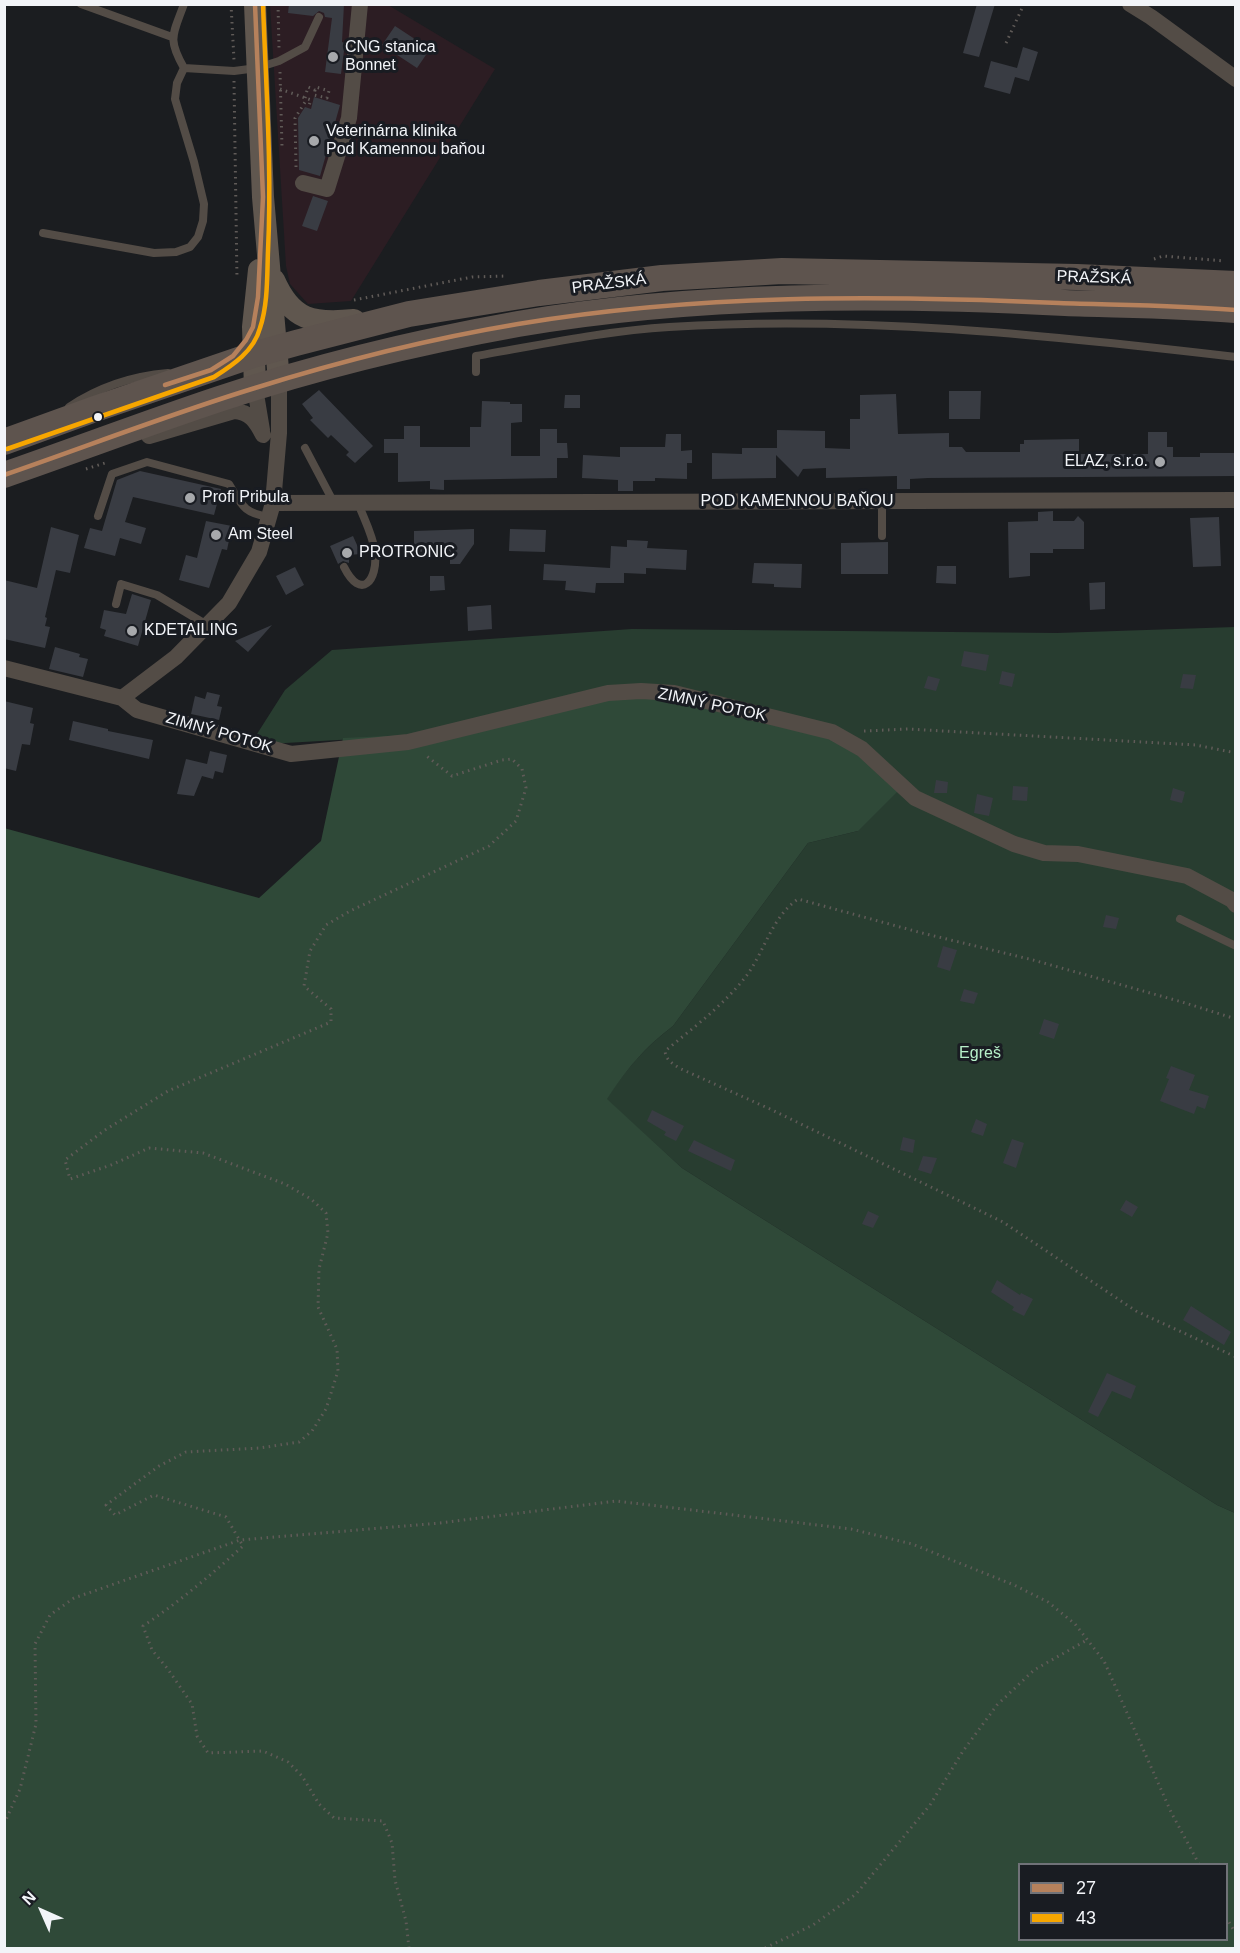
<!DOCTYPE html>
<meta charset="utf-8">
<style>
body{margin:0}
#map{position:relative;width:1240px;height:1953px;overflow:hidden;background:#1b1d20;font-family:Helvetica,sans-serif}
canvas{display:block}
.frame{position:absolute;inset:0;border:6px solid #f2f4f8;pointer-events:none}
.legend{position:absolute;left:1018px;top:1863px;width:210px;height:78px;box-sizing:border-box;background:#191c22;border:2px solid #707278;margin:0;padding:8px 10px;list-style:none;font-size:18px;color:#f2f4f8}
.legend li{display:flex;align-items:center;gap:12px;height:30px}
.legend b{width:30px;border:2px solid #707278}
.north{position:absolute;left:12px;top:1881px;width:60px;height:60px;-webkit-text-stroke:4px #191c22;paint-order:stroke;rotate:315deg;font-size:16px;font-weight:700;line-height:24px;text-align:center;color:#f2f4f8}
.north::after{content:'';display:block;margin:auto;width:21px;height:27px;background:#f2f4f8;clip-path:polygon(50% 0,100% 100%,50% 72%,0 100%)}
</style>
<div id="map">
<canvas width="1240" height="1953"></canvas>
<div class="frame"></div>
<ul class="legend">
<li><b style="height:8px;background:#b6815c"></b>27</li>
<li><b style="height:8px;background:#f7a600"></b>43</li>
</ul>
<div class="north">N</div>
</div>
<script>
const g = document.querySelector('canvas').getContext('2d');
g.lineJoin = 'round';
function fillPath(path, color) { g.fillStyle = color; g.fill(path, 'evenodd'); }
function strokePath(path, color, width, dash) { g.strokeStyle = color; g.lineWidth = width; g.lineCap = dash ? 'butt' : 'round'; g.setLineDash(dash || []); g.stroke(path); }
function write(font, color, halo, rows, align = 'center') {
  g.font = font + ' Helvetica,sans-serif'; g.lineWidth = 6; g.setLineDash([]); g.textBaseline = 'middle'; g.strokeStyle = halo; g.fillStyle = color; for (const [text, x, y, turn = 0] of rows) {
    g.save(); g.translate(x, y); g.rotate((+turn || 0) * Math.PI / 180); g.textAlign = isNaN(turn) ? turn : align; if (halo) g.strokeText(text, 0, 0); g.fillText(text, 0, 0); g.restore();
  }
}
fillPath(new Path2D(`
 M270,5H388L495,69L351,301L308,304L290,284L286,266Z`), '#2c1d23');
fillPath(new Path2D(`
 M1235,627V1513L1217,1505L682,1168L606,1099C626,1070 644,1048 673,1026L808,843L858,831L479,732L250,745L285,690L332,650L632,629L1057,633Z`), '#283d30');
fillPath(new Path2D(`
 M696,692L837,736L904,785L858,831L808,843L673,1026C644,1048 626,1070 607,1099L682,1168L1217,1505L1235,1513V1948H5L4,828L259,898L321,841L343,738L479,732L585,702ZM1020,1864H1226V1940H1020Z`), '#2f4938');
fillPath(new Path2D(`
 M289,4H344L342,42L345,43L341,74L325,72L332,18L325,17L324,13L319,11L313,16L288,13Z
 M977,4H995L979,57L963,53Z
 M395,26L430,49L417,68L382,45Z
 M1023,47L1038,52L1029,81L1015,77L1010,94L984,87L991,61L1017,68Z
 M314,97L340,105L320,176L299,170L298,118L305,107L311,109Z
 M313,196L328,201L317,231L302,226Z
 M319,390L373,446L355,463L346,455L349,452L331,435L328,438L310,420L313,418L302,404Z
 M949,391H981L980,419H949Z
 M896,394L898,434L949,433V447H962L966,452H1020V444H1024V440L1079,439V454H1148V432H1167V447H1173V457H1200V453H1236V476L928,478L910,479V489H897V476L826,478V468L803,469L798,477L776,455V478L712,479V453L742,454V448H777V430L825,431V448L850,449V419H860V395Z
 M565,395H580V408H564Z
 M482,401L510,402V404H522V422L511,423V456H540V429H557V443H567L568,458H557V478L444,480V490L430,489V481L398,482V453H384V439H404V426H420V447H470V427H481Z
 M666,434H681V451L692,450V463H687V479L655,478V481H633V491H618V480L582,478L583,455L620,457V447H665Z
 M140,471L221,489L214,515L133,497L125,522L146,528L141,544L120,538L115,556L84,548L90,528L102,531L117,480Z
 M1053,511V521H1074L1078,516L1084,522V549H1053V553H1030V576L1009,578L1008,522L1038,521V512Z
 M1219,517L1221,566L1193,567L1190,518Z
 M206,521L232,526L227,550L222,549L209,588L179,580L186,555L197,558Z
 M51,527L79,535L70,573L56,570L45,617L47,618L45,626L50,627L45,648L4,639V580L37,588Z
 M474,529V544L460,564H450V551L414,552V531Z
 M510,529L546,530L545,552L509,551Z
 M353,536L361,554L349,555V563L343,561L338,564L330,546Z
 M627,540L648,541L647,548L687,550L686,570L646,568V574L624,573V583H596L595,593L565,590L566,581L543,580L544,564L610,568L611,546L627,547Z
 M888,542V574H841V543Z
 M754,563L802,564L801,588L774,587V584L752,583Z
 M937,566H956V584L936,583Z
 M295,567L304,585L286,595L276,576Z
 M430,576H444L445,590L430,591Z
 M1105,582V609L1090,610L1089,583Z
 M132,594L151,600L138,646L104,636L106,630L100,628L104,610L126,614Z
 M491,605L492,629L468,631L467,607Z
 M272,625L248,652L235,641Z
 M55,647L80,654L79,657L88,659L83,677L49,669Z
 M964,651L989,655L986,671L961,666Z
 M1002,671L1015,674L1012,687L999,684Z
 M1183,674L1196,675L1193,689L1180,688Z
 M928,676L940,679L936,691L924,688Z
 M207,692L220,695L217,706L222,707L219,720L191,714L195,696L205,699Z
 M4,701L33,708L30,723L34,724L30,745L22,744L16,771L4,768Z
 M73,721L108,729V731L153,740L149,759L69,740Z
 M210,751L227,755L223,773L215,771L213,779L202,776L194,796L177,794L186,759L207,764Z
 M936,780L948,782L947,793H934Z
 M1013,786L1028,787L1027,801L1012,800Z
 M1173,788L1185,792L1182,803L1170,800Z
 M977,794L993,798L989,816L974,813Z
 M1106,915L1119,918L1116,929L1103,927Z
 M943,946L957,950L950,971L937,967Z
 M964,989L978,993L974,1004L960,1001Z
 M1044,1019L1059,1024L1054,1039L1039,1034Z
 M1171,1066L1195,1075L1189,1090L1209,1096L1205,1109L1197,1106L1194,1114L1160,1101L1169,1079L1166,1078Z
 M652,1110L684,1126L676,1141L664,1135L666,1132L647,1121Z
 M976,1119L987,1124L983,1136L971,1132Z
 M903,1137L915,1140L913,1153L900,1150Z
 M1012,1139L1024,1143L1016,1168L1003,1163Z
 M694,1140L735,1160L731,1171L688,1151Z
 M923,1156L937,1158L931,1174L918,1170Z
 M1126,1200L1138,1207L1132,1217L1120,1210Z
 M868,1211L879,1216L873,1228L862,1224Z
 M997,1280L1020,1295L1021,1293L1033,1299L1024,1316L1012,1310L1014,1307L991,1292Z
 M1191,1306L1231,1332L1224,1345L1183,1320Z
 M1107,1373L1136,1386L1131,1399L1112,1391L1098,1417L1088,1412Z`), '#393c43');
strokePath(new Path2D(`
 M231,4L234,60
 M278,4L279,48
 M1006,43L1024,4
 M280,72L282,147
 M234,81L237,279
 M280,89L311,100L308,108
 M305,98L308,87L315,90L316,87L329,91L327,98L314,95L315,90
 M296,167L295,118L307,99
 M1154,259L1163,256L1225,261
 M354,300L472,277L507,276
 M86,469L105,463
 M864,731L908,729L1196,745L1236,753
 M1236,1019L1182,1002L1033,960L922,933L798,899C772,917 765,950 747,975C725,1004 693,1028 665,1051C666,1060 672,1063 679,1068L770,1109L1003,1222L1136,1311L1236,1357
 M4,1824L20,1789L36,1724L35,1644L50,1615L74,1598L240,1540L440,1523L616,1501L851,1529L912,1544L1014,1585L1048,1602L1075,1624L1104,1661L1171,1812L1199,1864
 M1226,1917L1236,1934
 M409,1948L406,1921L395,1880L392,1843L383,1821L334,1818L319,1804L302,1776L288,1762L263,1751L208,1753L197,1736L192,1704L167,1668L152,1650L143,1626C179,1602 211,1575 243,1546L226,1517L154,1495L115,1515L106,1505L159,1466L186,1452L260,1448L299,1442L312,1431L326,1409L338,1371L337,1349L318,1307L319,1269L328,1233L326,1213L311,1199L285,1184L203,1153L149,1148L111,1165L70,1179L65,1160L105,1130L168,1091L331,1022V1009L304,986L310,951L326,925L350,911L489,846L516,821L526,788L522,769L512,759L502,760L452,776L424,754
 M765,1948L813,1925L856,1894L930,1805L963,1751L997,1705L1034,1670L1087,1640`), '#605b58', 3, [1.5, 4.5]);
strokePath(new Path2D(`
 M81,4L172,37
 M184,4C173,35 167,38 184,68L234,71L257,68L279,61L305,47L319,17
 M43,233L154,253L176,252L190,247L198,237L203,221L204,204L194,162L175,99L177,83L184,68
 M476,372V356C540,345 604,331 669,327C858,315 1048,335 1236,357
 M69,407C99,387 132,376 168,373
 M305,448L334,503
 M98,516L112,474L147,462L229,484C242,505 243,513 269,517
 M882,536V501
 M344,567C361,601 378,581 375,552C373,535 364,519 358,503
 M116,604L121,584L157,595L207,625
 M1180,919L1236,946`), '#534c46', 8);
strokePath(new Path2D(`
 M1130,4L1151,17L1236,79
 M303,183L327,189L349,118L360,4
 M255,388L262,430
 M149,436L234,411C250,412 256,421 263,435
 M273,503L1236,500
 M4,668L122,698L137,710L291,754L408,742L608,693L641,691L674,693L832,732L862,749L915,798L1014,844L1044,853L1078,854L1187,876L1232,900L1236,905
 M122,698L176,657L229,603L259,552L273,503L279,433V381`), '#534c46', 16);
strokePath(new Path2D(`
 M255,4L263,197L279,381
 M274,280C292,321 313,324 354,320
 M255,388L253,327L259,270`), '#60574f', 22);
strokePath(new Path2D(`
 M4,442L95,409L253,355L296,343L409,314L539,293L662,278L782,271L1077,277L1236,284
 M4,475C76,450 147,423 219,399C315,367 418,342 518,324C698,293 884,294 1065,303C1122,305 1179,305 1236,310`), '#5e544e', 26);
strokePath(new Path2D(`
 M165,385L211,370L233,356L246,340L253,327L258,297L263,197L255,4
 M4,475C88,446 170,414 255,388C341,361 429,339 518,324C697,294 878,295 1059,303C1118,305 1177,305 1236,310`), '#b6815c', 4.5);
strokePath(new Path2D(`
 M7,449L214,377C233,365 254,351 260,328C268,304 267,276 268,251C272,169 266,87 263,4`), '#f7a600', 4.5);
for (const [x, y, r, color] of [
 [333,57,6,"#a7a9ac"],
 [314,141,6,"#a7a9ac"],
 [98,417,5,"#f2f4f8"],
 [1160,462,6,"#a7a9ac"],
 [190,498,6,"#a7a9ac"],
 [216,535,6,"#a7a9ac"],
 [347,553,6,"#a7a9ac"],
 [132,631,6,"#a7a9ac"]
]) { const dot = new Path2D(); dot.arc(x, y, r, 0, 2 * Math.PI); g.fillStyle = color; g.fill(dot); strokePath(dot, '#191c22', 2); }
write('16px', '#f2f4f8', '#191c22', [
 ["CNG stanica",345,48],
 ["Bonnet",345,66],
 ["Veterinárna klinika",326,132],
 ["Pod Kamennou baňou",326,150],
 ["ELAZ, s.r.o.",1148,462,"right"],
 ["Profi Pribula",202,498],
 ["Am Steel",228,535],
 ["PROTRONIC",359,553],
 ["KDETAILING",144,631]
], 'left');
write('16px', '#f2f4f8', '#191c22', [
 ["PRAŽSKÁ",1094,278,2],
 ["PRAŽSKÁ",609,284,-7],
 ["POD KAMENNOU BAŇOU",797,502],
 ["ZIMNÝ POTOK",712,705,12],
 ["ZIMNÝ POTOK",219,733,16]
]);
write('16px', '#b6efc8', '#191c22', [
 ["Egreš",980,1054]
]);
</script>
